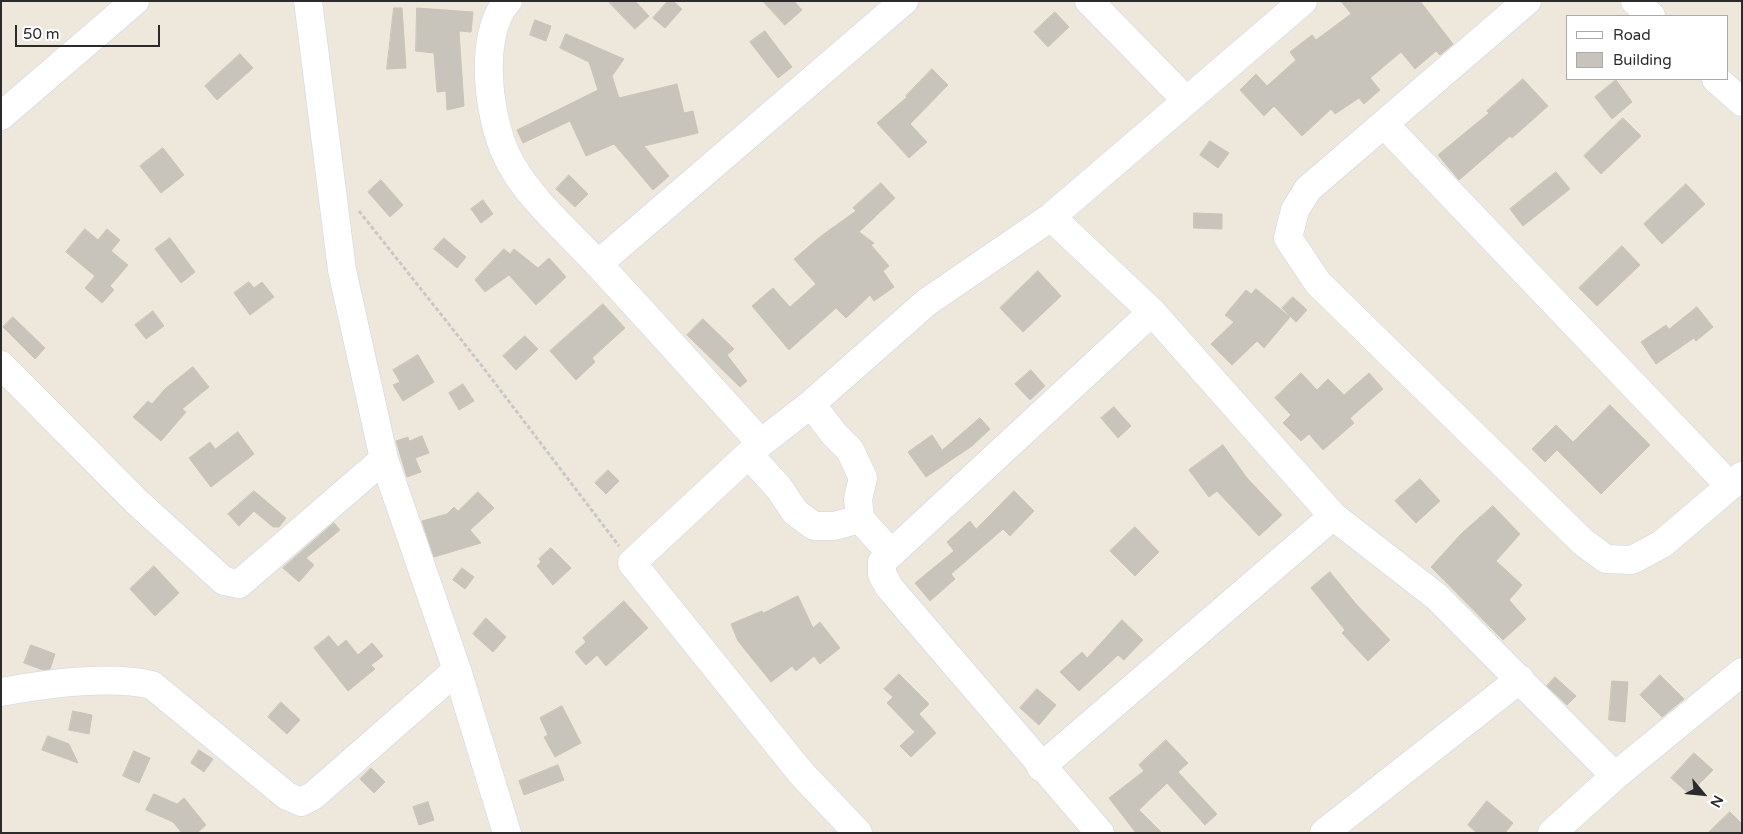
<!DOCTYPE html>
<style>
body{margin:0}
#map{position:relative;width:1743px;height:834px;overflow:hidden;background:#eee7dc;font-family:"Varela Round",sans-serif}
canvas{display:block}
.frame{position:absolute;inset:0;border:2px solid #2b2b2b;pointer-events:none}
.legend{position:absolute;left:1566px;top:15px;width:162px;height:65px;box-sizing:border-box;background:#fff;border:1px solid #aaa;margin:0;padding:6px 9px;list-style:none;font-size:15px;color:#2b2b2b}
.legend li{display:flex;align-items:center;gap:10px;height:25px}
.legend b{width:25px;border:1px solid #aaa}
.north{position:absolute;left:1678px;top:769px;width:50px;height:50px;-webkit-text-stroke:4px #fff;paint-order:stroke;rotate:118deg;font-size:14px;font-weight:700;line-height:20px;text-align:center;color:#2b2b2b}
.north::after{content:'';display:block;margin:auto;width:18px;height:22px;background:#2b2b2b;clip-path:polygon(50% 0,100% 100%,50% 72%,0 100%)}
.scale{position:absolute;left:15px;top:25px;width:145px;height:22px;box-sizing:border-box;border:2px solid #2b2b2b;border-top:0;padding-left:6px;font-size:15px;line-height:18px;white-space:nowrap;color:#2b2b2b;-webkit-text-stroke:4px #fff;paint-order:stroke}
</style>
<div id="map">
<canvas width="1743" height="834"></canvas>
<div class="frame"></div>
<ul class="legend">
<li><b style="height:6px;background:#fff"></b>Road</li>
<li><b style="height:14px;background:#c9c4bb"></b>Building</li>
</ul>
<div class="north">N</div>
<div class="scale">50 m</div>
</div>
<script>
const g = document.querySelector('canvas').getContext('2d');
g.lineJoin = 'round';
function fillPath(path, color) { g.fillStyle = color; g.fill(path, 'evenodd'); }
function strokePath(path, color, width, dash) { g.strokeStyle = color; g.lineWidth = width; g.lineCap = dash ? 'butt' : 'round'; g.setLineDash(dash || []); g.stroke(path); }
const building = new Path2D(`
 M608,1H635L649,16L635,29Z
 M668,1H673L682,9L665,28L653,18Z
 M763,1H794L802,10L785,25Z
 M1341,1H1420L1453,44L1440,55L1436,51L1415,69L1401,52L1370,78L1380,90L1364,104L1359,98L1335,114L1331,109L1302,136L1274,106L1264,116L1240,90L1256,74L1267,86L1296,60L1290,52L1312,35L1316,40L1351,14Z
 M394,8H402L406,68L387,69Z
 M417,8L473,12L471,32L459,31L464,106L447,110L446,91L437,92L434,53L416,51Z
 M1055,12L1069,27L1048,47L1034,32Z
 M535,20L551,26L546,41L530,35Z
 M765,31L792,67L778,78L750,42Z
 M566,34L624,59L612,76L619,98L677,84L684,113L693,111L698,133L644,146L669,176L653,190L614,144L586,156L570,121L523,143L517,130L598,90L589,62L560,48Z
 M240,54L253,68L217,100L205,86Z
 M932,69L948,85L910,124L927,142L909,158L877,123L907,97L906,96Z
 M1523,79L1548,106L1512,138L1510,136L1459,180L1438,155L1489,113L1487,111Z
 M1616,80L1632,102L1612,119L1595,97Z
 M1623,118L1641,136L1601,174L1584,156Z
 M1210,141L1229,153L1218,168L1200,155Z
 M163,148L184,175L161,193L140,166Z
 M1556,172L1570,189L1523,226L1510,209Z
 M569,175L588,194L575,207L556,189Z
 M381,180L403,205L390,217L368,192Z
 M881,183L895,198L859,232L874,243L871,245L889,266L883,271L894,287L874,301L870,295L846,318L836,308L789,350L752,306L773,288L790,307L816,284L794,259L821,236L856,211L853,208Z
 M1686,184L1705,204L1662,244L1644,224Z
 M483,200L493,214L481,223L471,209Z
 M1194,213L1222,214V229L1194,228Z
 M85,229L98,240L107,229L120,240L111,251L128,265L110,286L114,290L102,303L85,288L95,276L66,252Z
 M170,238L195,272L181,283L155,249Z
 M444,238L466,257L457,268L434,249Z
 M1622,246L1640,265L1597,306L1579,288Z
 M504,249L510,254L514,249L538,268L549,258L566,277L536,305L509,275L485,292L475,280Z
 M1038,271L1061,296L1023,332L1000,308Z
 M249,282L254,288L262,282L274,297L250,315L234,293Z
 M1256,289L1290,317L1264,348L1257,341L1232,365L1211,344L1234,322L1225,315L1246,290L1251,294Z
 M1293,297L1307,310L1296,322L1282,308Z
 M603,304L625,328L592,358L595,362L576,380L550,351Z
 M1697,307L1713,327L1696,341L1694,338L1656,364L1641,342L1666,325L1669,329Z
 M153,311L164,326L146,339L135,325Z
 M13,317L45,348L35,359L3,327Z
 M703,319L734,349L727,355L747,381L740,387L687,335Z
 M525,336L538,349L516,370L503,356Z
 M418,355L434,382L403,401L393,385L400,382L393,370Z
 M193,367L209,387L182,409L186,412L161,441L133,417L148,401L152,404L165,389Z
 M1031,370L1045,386L1030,400L1015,384Z
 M1301,373L1317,390L1328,379L1344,395L1369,373L1383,389L1350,418L1354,423L1323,450L1309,434L1301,441L1283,423L1291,415L1275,398Z
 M463,384L474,401L459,410L449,393Z
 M1610,405L1650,445L1601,494L1557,450L1545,462L1532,449L1556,425L1573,442Z
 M1114,407L1131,426L1118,438L1101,418Z
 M980,418L990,429L972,446L926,477L908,452L932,435L942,450Z
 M238,432L254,454L211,487L189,458L210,442L215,449Z
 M422,436L429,453L415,458L421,472L407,477L396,441L408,437L409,441Z
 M1223,445L1247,478L1282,515L1259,536L1217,491L1209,497L1189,470Z
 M608,470L619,481L606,494L595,483Z
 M1420,479L1440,501L1416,523L1395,501Z
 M254,491L286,518L279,527H273L254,511L239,526L228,514Z
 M1014,491L1034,511L1010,536L1003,529L951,574L955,579L930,601L915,583L954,551L947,542L970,521L976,529Z
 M478,492L494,508L470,530L481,543L434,557L422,521L447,514L454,507L458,511Z
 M1493,506L1520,534L1496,561L1522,585L1509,600L1526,619L1503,640L1431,567L1461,534Z
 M334,523L340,530L306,558L314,565L299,582L283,568Z
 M1135,527L1159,552L1135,576L1110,551Z
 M551,548L571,568L553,585L537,566L541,562L539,559Z
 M154,566L179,593L155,616L130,589Z
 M462,568L474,577L465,589L453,580Z
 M1330,572L1356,604L1390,640L1368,661L1342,633L1345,630L1311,588Z
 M798,596L813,628L820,622L840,648L820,664L814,656L796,671L792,666L771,682L738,641L731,624L762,611L763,613Z
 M624,601L648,628L606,666L597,655L586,665L575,652L586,642L583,638Z
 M486,618L506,637L493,652L473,634Z
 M1122,620L1143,640L1124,660L1118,655L1079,691L1060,672L1082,652L1087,658Z
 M329,636L338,647L346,640L358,655L372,643L383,656L371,665L375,669L348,691L314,648Z
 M31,645L55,654L50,669L43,670L24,663Z
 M899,674L929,704L919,714L936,733L911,757L900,746L915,732L887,703L893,697L884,689Z
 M1660,675L1684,699L1662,717L1640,695Z
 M1555,677L1576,696L1567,705L1547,686Z
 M1612,681L1628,682L1625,722L1609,720Z
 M1037,689L1056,705L1039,725L1020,708Z
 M281,702L300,720L287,734L268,717Z
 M562,706L581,743L555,757L544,737L548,735L540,718Z
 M73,711L92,715L89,734L69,730Z
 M48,736L69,744L78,763L42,750Z
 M1166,740L1188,763L1178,772L1217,814L1205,825L1167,783L1139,810L1162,833H1136L1109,798L1144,771L1139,765Z
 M199,750L213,759L204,772L191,763Z
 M134,751L150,758L139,783L123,776Z
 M1694,753L1713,770L1689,794L1671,778Z
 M558,765L564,780L524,795L519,781Z
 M371,768L385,782L374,793L360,779Z
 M154,794L177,804L184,798L206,825L197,833H182L173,822L146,810Z
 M1487,801L1513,823L1505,833H1477L1468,825Z
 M428,802L434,820L419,825L413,807Z
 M1730,812L1742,824V833H1708Z`);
fillPath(building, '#c9c4bb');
strokePath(building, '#cac4b5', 1);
const minor = new Path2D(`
 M308,1L342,270L384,459L457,670L507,833
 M508,1C476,35 489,127 511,164C533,203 568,231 598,264C653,323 707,384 761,443
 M1089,1L1186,100
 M1527,1L1308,189L1295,210L1288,238L1318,283L1583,542L1606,559L1632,560L1662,544L1742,476
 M1635,1L1651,16
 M1716,79L1742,102
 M1,116L135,1
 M1384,124L1730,486
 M1051,217L1152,312L1333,516L1437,597L1615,776
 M598,264L904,1
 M1,365L137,502L224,581L239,584L384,459
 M811,404L834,434L850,450L863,478L858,499L860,519L891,553
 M749,455L779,488L795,512L814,526H834L860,519
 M1,692C45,684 110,675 152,685L287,796L301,802L313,796L457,670
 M1041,767L1333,516
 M858,833L801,773L632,563L761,443L811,404L927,302L1051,217L1303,1
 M1100,833L889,587L882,574V562L1152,312
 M1324,833L1520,679
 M1552,833L1615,776L1742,672`);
strokePath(minor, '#d1d3e5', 29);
strokePath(new Path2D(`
 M359,211L482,366L619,546`), '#c8c8c8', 3, [4, 2.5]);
strokePath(minor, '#fff', 28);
</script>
